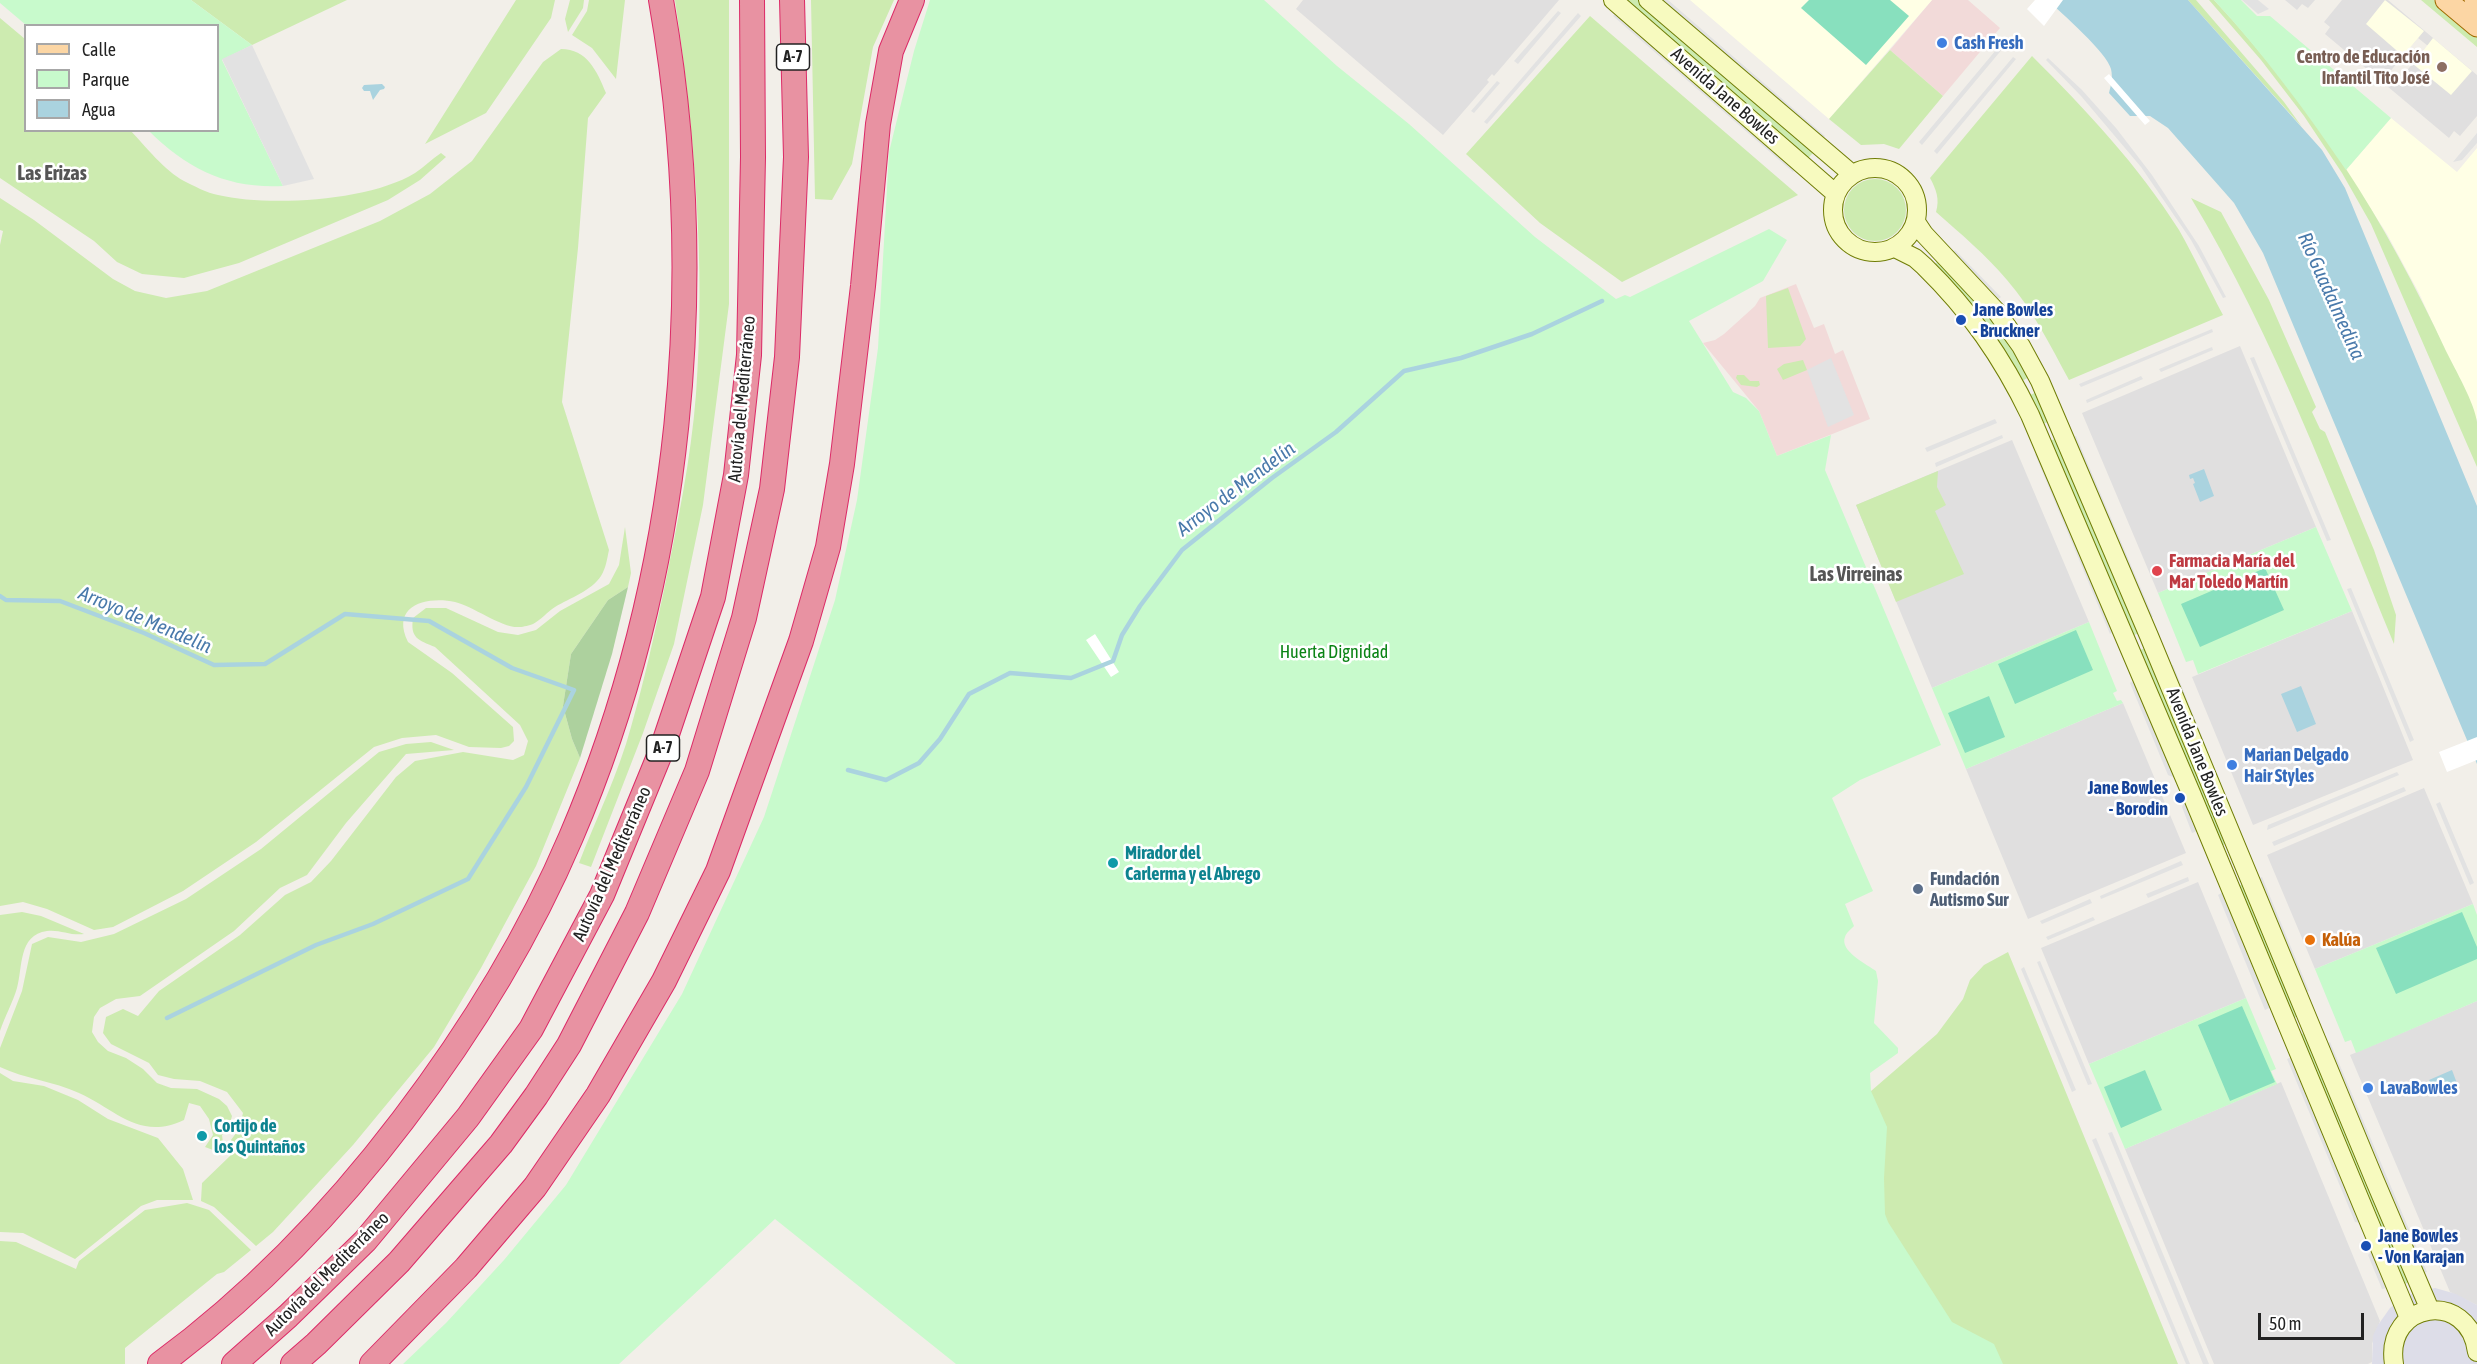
<!DOCTYPE html>
<meta charset="utf-8">
<style>
body{margin:0}
#map{position:relative;width:2477px;height:1364px;overflow:hidden;background:#f2efe9;font-family:"Asap Condensed",sans-serif}
canvas{display:block}
.legend{position:absolute;left:24px;top:24px;width:195px;height:108px;box-sizing:border-box;background:#fff;border:2px solid #a7a7a7;margin:0;padding:8px 10px;list-style:none;font-size:18px;color:#222}
.legend li{display:flex;align-items:center;gap:12px;height:30px}
.legend b{width:30px;border:2px solid #a7a7a7}
.scale{position:absolute;left:2258px;top:1313px;width:106px;height:27px;box-sizing:border-box;border:3px solid #222;border-top:0;padding-left:8px;font-size:18px;line-height:21px;white-space:nowrap;color:#222;-webkit-text-stroke:4px #fff;paint-order:stroke}
</style>
<div id="map">
<canvas width="2477" height="1364"></canvas>
<ul class="legend">
<li><b style="height:8px;background:#fcd6a4"></b>Calle</li>
<li><b style="height:16px;background:#c8facc"></b>Parque</li>
<li><b style="height:16px;background:#aad3df"></b>Agua</li>
</ul>
<div class="scale">50 m</div>
</div>
<script>
const g = document.querySelector('canvas').getContext('2d');
g.lineJoin = 'round';
function fillPath(path, color) { g.fillStyle = color; g.fill(path, 'evenodd'); }
function strokePath(path, color, width, dash) { g.strokeStyle = color; g.lineWidth = width; g.lineCap = dash ? 'butt' : 'round'; g.setLineDash(dash || []); g.stroke(path); }
function write(font, color, halo, rows, align = 'center') {
  g.font = font + ' "Asap Condensed",sans-serif'; g.lineWidth = 5; g.setLineDash([]); g.textBaseline = 'middle'; g.strokeStyle = halo; g.fillStyle = color; for (const [text, x, y, turn = 0] of rows) {
    g.save(); g.translate(x, y); g.rotate((+turn || 0) * Math.PI / 180); g.textAlign = isNaN(turn) ? turn : align; if (halo) g.strokeText(text, 0, 0); g.fillText(text, 0, 0); g.restore();
  }
}
fillPath(new Path2D(`
 M1303,0H1559L1494,76L1492,74L1487,80L1489,82L1443,135L1296,9Z
 M2285,0H2315L2308,8L2302,4L2297,10Z
 M2342,0H2388L2477,75V116L2460,136L2454,131L2449,138L2325,34L2330,27L2324,22ZM2418,38L2428,46L2397,82L2388,74Z
 M2240,346L2316,527L2158,593L2082,413Z
 M2012,440L2089,622L1932,688L1856,505Z
 M2352,611L2413,760L2253,825L2192,677Z
 M2123,703L2186,853L2028,919L1966,769Z
 M2424,788L2473,904L2315,969L2267,855Z
 M2198,882L2246,998L2089,1064L2041,948Z
 M2477,1001V1305L2450,1292L2350,1055Z
 M2281,1082L2380,1321L2372,1344V1362L2368,1364H2214L2125,1149Z`), '#e0dfdf');
fillPath(new Path2D(`
 M1932,0H1968L2000,28L1943,96L1890,50Z
 M1796,284L1814,328L1824,324L1835,354L1843,350L1870,419L1777,456L1759,411L1703,343L1715,340L1724,334L1755,306L1760,298Z`), '#f2dad9');
fillPath(new Path2D(`
 M1690,0H1932L1829,119Z
 M2385,0L2424,31L2403,56L2366,24Z
 M2433,38L2472,71L2451,95L2413,64Z
 M2391,118L2457,172L2477,148V420L2419,293L2387,234L2346,170Z`), '#ffffe5');
fillPath(new Path2D(`
 M191,0H347L252,45Z
 M516,0H555L551,18L486,113L425,144Z
 M570,0H584L583,8L568,32L565,19Z
 M589,0H625L616,79L592,48L572,35L587,11Z
 M675,0H729V304L703,505L674,644L643,733L591,867L579,863C596,819 619,772 631,727C644,682 654,636 664,590C677,525 691,460 696,394C706,263 694,129 675,0Z
 M811,0H894L873,47L852,164L832,200L815,199Z
 M1626,0H1638L1814,152L1808,158Z
 M2188,0H2196L2284,102L2302,127Z
 M2209,0H2214C2311,103 2387,223 2446,351C2455,369 2475,404 2477,422C2477,437 2477,453 2477,467L2371,224L2342,173L2304,116L2261,60Z
 M2421,0H2434L2477,36V47Z
 M1590,16L1798,195L1622,282L1540,223L1466,154Z
 M0,18L25,39L26,130L131,131C145,146 165,171 184,181C194,186 207,193 218,195C269,207 370,201 415,173C424,167 432,159 441,153L446,157L420,180L388,200L239,263L184,278L142,274L117,262L94,241L0,178Z
 M561,49C587,49 597,71 606,93L588,118L578,248L562,402L609,550C607,559 606,568 601,576C591,591 570,598 555,607C547,612 541,620 533,624C530,625 523,627 520,627C503,629 473,606 455,602C427,596 390,605 408,642L452,673L513,727L514,741L509,746L501,748L469,747L436,735L402,738L374,747L256,842L183,891L113,927L94,930L47,909L23,902L0,906V245L3,231L0,230V198L34,220L113,279L135,291L166,298L207,291L380,221L430,194L472,161L543,62Z
 M1890,50L1943,96L1899,149L1884,144L1861,145L1829,119Z
 M2032,56C2086,110 2138,165 2179,230C2195,258 2208,287 2223,315L2069,380C2050,345 2033,310 2007,280C1986,255 1961,234 1936,212C1940,199 1936,189 1930,178Z
 M1844 210a31 31 0 1 1 62 0a31 31 0 1 1-62 0Z
 M2191,198L2221,212L2269,300L2316,407L2312,412L2320,429L2325,432L2374,550L2396,615L2394,644C2332,493 2275,338 2191,198Z
 M1938,261C1977,298 2001,331 2029,377L2022,381C1997,337 1969,301 1933,266Z
 M1788,288L1806,339L1800,346L1768,348L1766,296Z
 M1803,360L1807,370L1783,380L1777,369L1784,364Z
 M1737,375H1744L1750,381H1759L1760,385L1757,387L1741,385L1736,378Z
 M2037,392L2050,421L2043,424L2030,395Z
 M2057,438L2139,633L2132,636L2050,441Z
 M1938,471L1937,487L1946,505L1935,511L1964,574L1896,602L1856,505Z
 M625,527L631,573L628,587L608,600L571,654L563,706L572,739L580,758L536,866L481,968L434,1047L353,1145L273,1232L256,1246L214,1207L201,1201L202,1183L230,1156L231,1140L239,1129L243,1113L227,1092L200,1081L174,1079L158,1075L149,1063L111,1044L103,1033L106,1017L123,1009L138,1016L159,991L240,935L285,895L311,882L331,861L396,777L415,761L463,752L513,760L524,755L528,741L520,725L435,647C418,640 410,638 413,618L426,608H446L498,632L518,635L536,630L560,611L609,584L619,565Z
 M2145,648L2225,841L2224,845L2221,846L2138,651Z
 M431,742L454,750L406,754L346,823L307,875L280,888L234,931L140,996L116,999L100,1008L94,1017L92,1032L98,1042L108,1051L126,1058L143,1069L157,1083L171,1088L197,1089L219,1099L227,1106L232,1116L229,1127L222,1135L223,1143L221,1149L213,1150L205,1147L213,1135L209,1119L200,1106L189,1103L184,1120C139,1141 117,1110 79,1093C53,1081 25,1079 0,1067V1048L22,991L32,944L48,937L81,942L114,934L186,899L261,849L379,752L406,744Z
 M2243,884L2298,1016L2292,1019L2236,887Z
 M22,912L41,916L84,934C71,936 59,929 47,931C18,935 23,967 17,988C13,1002 5,1016 0,1031V915Z
 M2008,952L2178,1364H1968L1777,1242L1871,1091L1937,1034L1963,999L1970,980L1984,965Z
 M2305,1033L2409,1282L2403,1285L2298,1035Z
 M0,1073L13,1081L44,1086L78,1100L108,1119L158,1138L183,1169L193,1200H157L141,1206L75,1259L23,1233L0,1232Z
 M187,1203L209,1210L251,1250L224,1272L217,1274L125,1348V1364H0V1241L16,1242L76,1269L79,1261L145,1210Z`), '#cdebb0');
fillPath(new Path2D(`
 M628,587L612,654L580,758L572,739L563,706L571,654L608,600Z`), '#add19e');
fillPath(new Path2D(`
 M0,0H191L252,45L222,60L283,186C228,189 187,169 149,131L218,130V26L26,25L0,3Z
 M930,0H1264L1337,66L1409,124L1535,237L1616,299L1625,295L1630,297L1769,229L1787,240L1763,281L1689,321L1733,392L1746,398L1759,411L1777,456L1831,435L1825,470L1941,745L1860,780L1832,798L1873,891L1845,904L1854,926C1851,929 1846,933 1845,937C1839,951 1868,965 1876,971L1878,981L1874,1023L1898,1048V1053L1870,1073L1871,1091L1887,1127L1884,1178L1885,1214L1888,1222L1952,1322L1994,1344L2003,1364H956L775,1219L619,1364H403L446,1323L504,1260L566,1185L682,994L764,817L835,600L857,500L878,348L889,152L914,51Z
 M2214,0H2241L2257,16H2270L2391,118L2346,170C2305,110 2263,53 2214,0Z
 M2316,527L2352,611L2198,674L2193,660L2186,662L2158,593Z
 M2089,622L2117,691L2113,693L2117,701L2121,700L2123,703L1966,769L1932,688Z
 M2473,904L2477,915V1001L2356,1053L2351,1040L2345,1042L2315,969Z
 M2246,998L2276,1069L2271,1071L2277,1084L2125,1149L2089,1064Z`), '#c8facc');
fillPath(new Path2D(`
 M1809,0H1890L1909,16L1866,65L1801,8Z
 M2265,568L2284,610L2200,647L2181,604Z
 M2076,630L2093,670L2015,704L1998,664Z
 M1989,696L2005,737L1965,753L1948,713Z
 M2462,912L2477,947V959L2396,994L2376,948Z
 M2242,1006L2275,1082L2230,1101L2198,1025Z
 M2145,1070L2162,1110L2121,1128L2104,1087Z`), '#88e0be');
fillPath(new Path2D(`
 M1660,0H1668L1825,136L1821,140Z
 M2242,0H2258L2269,9L2258,14Z
 M1558,11L1561,13L1518,64L1514,61Z
 M1617,12L1797,167L1793,172L1613,16Z
 M1578,13L1581,16L1487,124L1484,122Z
 M2001,44L2004,47L1922,145L1919,142Z
 M252,45L314,179L283,186L222,59Z
 M2013,57L2016,59L1937,154L1934,151Z
 M2048,58L2082,90L2116,128L2152,175L2199,246L2226,297L2223,298L2191,240L2141,167L2081,96L2046,60Z
 M1497,81L1500,83L1474,113L1471,111Z
 M2477,133V143L2462,160L2453,162Z
 M1955,250L1997,293L2001,297L1996,301L1952,253Z
 M2212,329L2213,332L2081,387L2079,384Z
 M2212,347L2213,350L2161,372L2159,369Z
 M2254,357L2331,540L2327,541L2250,358Z
 M1831,358L1854,415L1828,427L1807,370Z
 M2141,376L2143,379L2087,403L2086,400Z
 M1995,419L1997,423L1927,452L1925,448Z
 M2002,435L2003,438L1936,467L1935,463Z
 M2076,436L2153,617L2148,619L2071,438Z
 M2040,452L2113,632L2110,634L2035,454Z
 M2351,588L2414,740L2410,742L2347,589Z
 M2173,665L2207,749L2204,753L2168,666Z
 M2134,680L2175,778L2168,775L2130,683Z
 M2397,772L2399,775L2267,830L2268,825Z
 M2404,787L2406,791L2274,846L2272,842Z
 M2185,801L2197,831L2192,833L2182,807Z
 M2440,802L2474,883L2470,885L2436,804Z
 M2181,861L2183,865L2101,899L2100,896Z
 M2188,877L2189,881L2148,898L2146,894Z
 M2262,877L2309,991L2305,993L2257,879Z
 M2223,892L2271,1007L2265,1010L2218,895Z
 M2090,899L2092,903L2042,924L2040,921Z
 M2093,917L2095,920L2048,940L2046,937Z
 M2040,961L2092,1084L2088,1085L2037,962Z
 M2024,967L2076,1090L2072,1092L2021,969Z
 M2330,1042L2427,1272L2421,1274L2326,1044Z
 M2292,1057L2361,1223L2355,1222L2287,1059Z
 M2112,1132L2209,1364H2203L2108,1133Z
 M2096,1138L2190,1364H2186L2092,1140Z
 M2372,1251L2387,1288L2382,1289L2368,1255Z`), '#e2e2e2');
fillPath(new Path2D(`
 M2435,1288L2456,1294L2477,1305V1364H2372L2373,1336L2378,1325L2390,1308L2407,1295Z`), '#dddde8');
fillPath(new Path2D(`
 M2047,0H2188L2322,150L2345,188L2477,506V764L2263,253L2234,203L2168,128L2150,116H2130L2109,93C2111,85 2113,78 2111,69C2108,54 2061,12 2047,0Z
 M382,84L385,87L384,89L380,90L373,100L370,91H364L362,88L364,85Z
 M2204,469L2214,496L2200,502L2193,484L2195,483L2193,478L2190,479L2189,475Z
 M2301,686L2316,724L2297,732L2281,694Z
 M2452,1070L2458,1086L2436,1096L2429,1080Z`), '#aad3df');
fillPath(new Path2D(`
 M2035,0H2063L2044,26L2027,9Z
 M2109,74L2150,121L2145,125L2104,78Z
 M1095,634L1119,672L1111,677L1086,640Z
 M2477,737V760L2447,772L2439,752Z`), '#fff');
strokePath(new Path2D(`
 M0,596L6,600L60,601L144,633L214,665L265,664L345,614L429,621L512,668L574,690L526,787L468,879L373,924L316,945L167,1018
 M848,770L886,780L919,763L940,739L969,694L1010,673L1071,678L1113,661L1122,635L1140,606L1182,550L1272,478L1336,432L1404,371L1461,358L1532,334L1602,301`), '#aad3df', 4.5);
const secondary = new Path2D(`
 M1613,0L1836,194
 M1648,0L1852,174
 M1833 210a42 42 0 1 1 84 0a42 42 0 1 1-84 0Z
 M1916,222L1924,234L1996,311L2021,346L2040,381L2149,636L2375,1181L2430,1310
 M1895,248L1915,258L1924,266C1970,311 2002,357 2030,415L2191,793L2409,1318
 M2394,1364C2384,1301 2469,1289 2477,1352`);
const primary = new Path2D(`
 M2446,0L2477,26
 M2475,0L2477,2`);
const motorway = new Path2D(`
 M160,1364C252,1296 334,1211 403,1120C470,1032 528,938 571,837C683,576 710,278 661,0
 M234,1364L288,1316L365,1241L468,1117L531,1029L602,895L662,749L713,597L736,475L749,355L753,157L752,0
 M293,1364L316,1344L399,1262L501,1144L536,1096L569,1045L637,913L697,771L744,618L772,489L787,357L796,157L792,0
 M372,1364L466,1268L535,1187L598,1095L664,981L718,871L801,641L828,547L842,464L863,286L878,124L891,51L912,0`);
strokePath(secondary, '#707d05', 20);
strokePath(primary, '#a06b00', 23);
strokePath(motorway, '#dc2a67', 26);
strokePath(secondary, '#f7fabf', 18);
strokePath(primary, '#fcd6a4', 21);
strokePath(motorway, '#e892a2', 24);
for (const [x, y, r, color] of [
 [1942,43,6,"#3f7fe0"],
 [2442,67,6,"#8d6e63"],
 [1961,320,6,"#1a4fb4"],
 [2157,571,6,"#e0444e"],
 [2232,765,6,"#3f7fe0"],
 [2180,798,6,"#1a4fb4"],
 [1113,863,6,"#0f9aa8"],
 [1918,889,6,"#5c6f8a"],
 [2310,940,6,"#e8710a"],
 [2368,1088,6,"#3f7fe0"],
 [202,1136,6,"#0f9aa8"],
 [2366,1246,6,"#1a4fb4"]
]) { const dot = new Path2D(); dot.arc(x, y, r, 0, 2 * Math.PI); g.fillStyle = color; g.fill(dot); strokePath(dot, '#fff', 2); }
for (const [x, y, w] of [
 [793,57,33],
 [663,748,33]
]) { const box = new Path2D(); box.roundRect(x - w / 2, y - 13, w, 26, 4.5); g.fillStyle = '#fff'; g.fill(box); strokePath(box, '#222', 1.5); }
write('bold 16px', '#222', null, [
 ["A-7",793,57],
 ["A-7",663,748]
]);
write('bold 18px', '#366cbe', '#fff', [
 ["Cash Fresh",1954,43],
 ["Marian Delgado",2244,755],
 ["Hair Styles",2244,776],
 ["LavaBowles",2380,1088]
], 'left');
write('bold 18px', '#785e54', '#fff', [
 ["Centro de Educación",2430,57],
 ["Infantil Tito José",2430,78]
], 'right');
write('18px', '#222', '#fff', [
 ["Avenida Jane Bowles",1725,96,41],
 ["Autovía del Mediterráneo",742,399,-85],
 ["Avenida Jane Bowles",2197,752,68],
 ["Autovía del Mediterráneo",612,864,-66],
 ["Autovía del Mediterráneo",327,1274,-45]
]);
write('bold 18px', '#164399', '#fff', [
 ["Jane Bowles",1973,310],
 ["- Bruckner",1973,331],
 ["Jane Bowles",2168,788,"right"],
 ["- Borodin",2168,809,"right"],
 ["Jane Bowles",2378,1236],
 ["- Von Karajan",2378,1257]
], 'left');
write('bold 18px', '#be3a42', '#fff', [
 ["Farmacia María del",2169,561],
 ["Mar Toledo Martín",2169,582]
], 'left');
write('18px', '#0c8416', '#fff', [
 ["Huerta Dignidad",1334,652]
]);
write('bold 18px', '#0d838f', '#fff', [
 ["Mirador del",1125,853],
 ["Carlerma y el Abrego",1125,874],
 ["Cortijo de",214,1126],
 ["los Quintaños",214,1147]
], 'left');
write('bold 18px', '#4e5e75', '#fff', [
 ["Fundación",1930,879],
 ["Autismo Sur",1930,900]
], 'left');
write('bold 18px', '#c56008', '#fff', [
 ["Kalúa",2322,940]
], 'left');
write('bold 20px', '#555', '#fff', [
 ["Las Erizas",52,174],
 ["Las Virreinas",1856,575]
]);
write('italic 20px', '#4a7aab', '#fff', [
 ["Río Guadalmedina",2331,296,66],
 ["Arroyo de Mendelín",1236,489,-37],
 ["Arroyo de Mendelín",145,620,23]
]);
</script>
